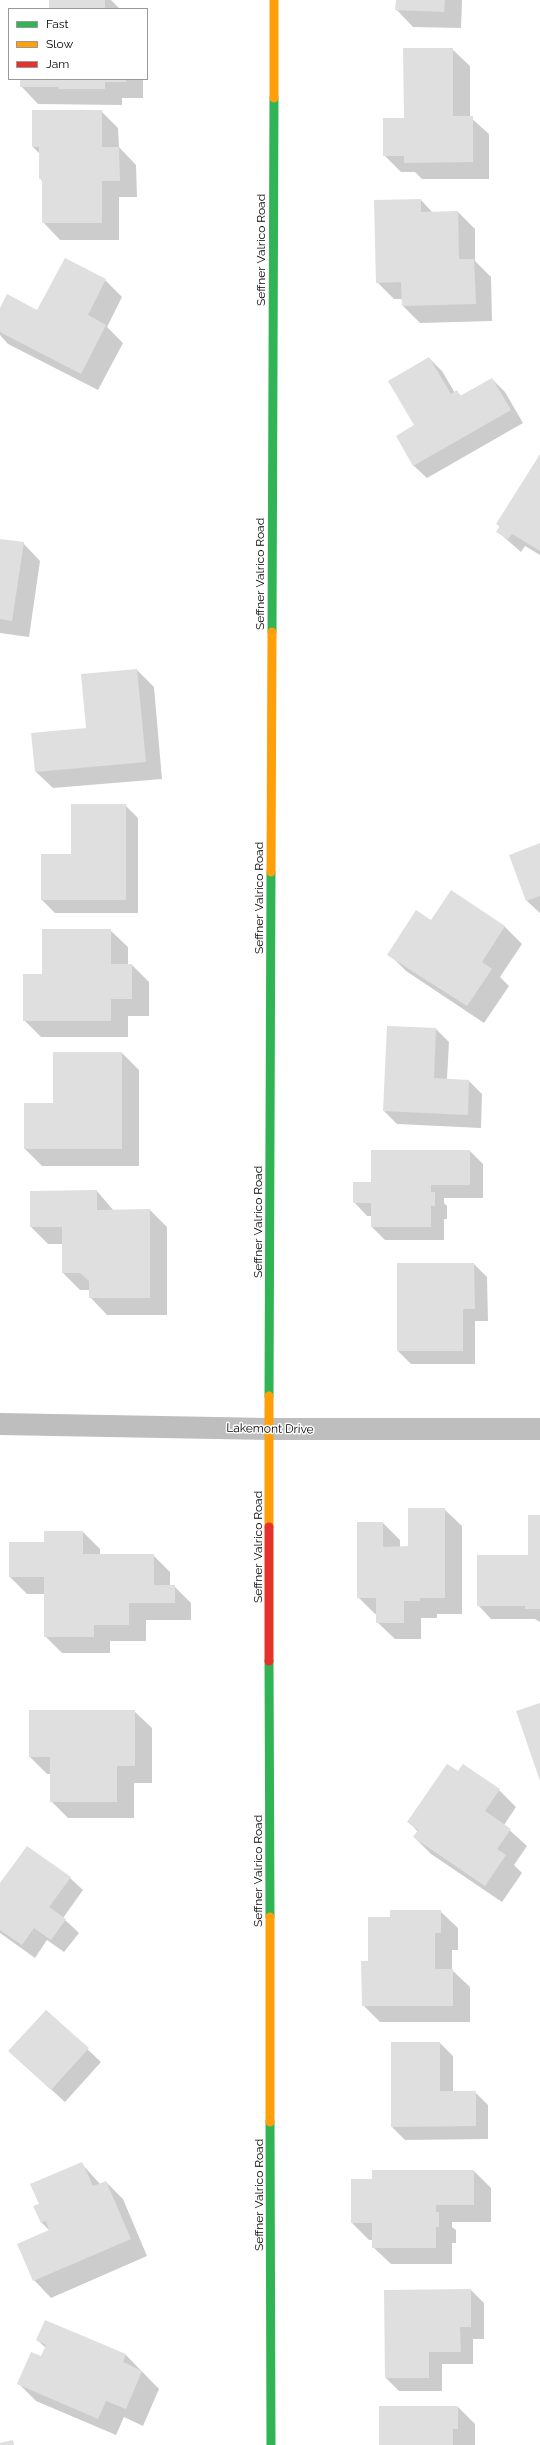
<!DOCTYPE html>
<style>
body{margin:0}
#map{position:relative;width:540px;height:2445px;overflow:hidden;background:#fff;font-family:Raleway,sans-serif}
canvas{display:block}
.legend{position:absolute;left:8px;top:8px;width:140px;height:72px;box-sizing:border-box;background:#fff;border:1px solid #999;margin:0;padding:5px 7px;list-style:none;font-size:12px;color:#000}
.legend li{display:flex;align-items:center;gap:8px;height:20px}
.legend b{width:20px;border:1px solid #999}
</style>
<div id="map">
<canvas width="540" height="2445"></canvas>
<ul class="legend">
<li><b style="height:5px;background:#30b455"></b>Fast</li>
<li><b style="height:5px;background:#ff9f0a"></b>Slow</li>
<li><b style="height:5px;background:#e5322d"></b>Jam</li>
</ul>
</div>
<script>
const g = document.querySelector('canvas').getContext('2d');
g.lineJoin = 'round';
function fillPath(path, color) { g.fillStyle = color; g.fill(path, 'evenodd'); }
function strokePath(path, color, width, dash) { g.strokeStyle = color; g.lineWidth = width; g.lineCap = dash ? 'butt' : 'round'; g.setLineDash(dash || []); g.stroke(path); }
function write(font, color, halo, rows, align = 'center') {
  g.font = font + ' Raleway,sans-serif'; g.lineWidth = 3; g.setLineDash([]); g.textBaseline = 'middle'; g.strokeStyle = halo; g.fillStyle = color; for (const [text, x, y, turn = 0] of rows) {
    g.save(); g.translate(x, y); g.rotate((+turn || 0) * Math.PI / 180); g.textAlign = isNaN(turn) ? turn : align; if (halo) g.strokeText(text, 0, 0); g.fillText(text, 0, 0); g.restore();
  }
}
fillPath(new Path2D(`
 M50,0H111L120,9H50Z
 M397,0H462L461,28L413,27L396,9Z
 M452,49L470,66V117L489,134V179H422L415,172H401L384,155Z
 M21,79H143V98H122V105L38,104L21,86Z
 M101,111L118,128L119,147L136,165L137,197H119V240H60L43,222V182L40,178V154L33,147Z
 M421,200L433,213L458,212L475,229V261L491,277L492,321L420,323L403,306L402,299H394L377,282L375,201Z
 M105,280L122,297L107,327L123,343L98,390L8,344L0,335V310L37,311Z
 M429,358L442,371L455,393L457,392L462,397L492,379L505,392L523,423L427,478L414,466L397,436L415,425Z
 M540,456V555L525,546L521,552L497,531L500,527L497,524Z
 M0,540L23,543L40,561L29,637L0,633Z
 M137,670L154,687L162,779L53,788L35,771L87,729Z
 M125,805L138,818V913H55L42,900Z
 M540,844V913L527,901L510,856Z
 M451,892L505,927L522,944L500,977L509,986L484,1023L406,971L389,954L431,921Z
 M110,930L128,947V965H132L149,982V1016H128V1037H41L24,1020L43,975Z
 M436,1029L449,1042L447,1079L469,1081L482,1094L481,1128L397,1124L384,1111Z
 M122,1053L139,1070V1166H42L25,1149L54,1104Z
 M470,1151L483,1164V1198H444V1203L447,1206V1219H444V1240H385L372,1227V1216H367L354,1202L372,1183Z
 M97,1191L114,1211L150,1210L167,1227V1315H107L90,1297V1290H80L63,1273V1244H48L31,1227Z
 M398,1264H474L487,1277L488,1321H475V1364H411L398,1351Z
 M444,1509L462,1526V1614H437V1618H421V1639H395L377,1622V1614H375L358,1597L383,1523L400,1540V1547H409Z
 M540,1516V1622L535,1619H491L478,1605L529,1556Z
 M83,1532L100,1549V1555H153L170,1572V1586H174L191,1603V1620H146V1641H110V1653H62L45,1636V1594H27L10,1577L45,1543Z
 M134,1711L152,1728V1783H134V1818H68L51,1801V1774H47L30,1757Z
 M458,1773L499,1790L516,1807L504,1825L527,1846L514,1865L522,1873L502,1902L431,1854L414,1837L418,1832L408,1821Z
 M70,1878L83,1890L63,1918L79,1933L64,1952L47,1940L35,1958L0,1933V1884Z
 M440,1911L458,1928V1950H452V1970L470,1987V2022H380L363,2005L369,1962L391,1918Z
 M47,2011L101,2062L65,2102L23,2064Z
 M440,2043L453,2056V2092H475L488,2105V2139L405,2140L392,2127Z
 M82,2164L100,2184L106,2182L123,2199L147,2256L51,2298L34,2280L50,2231L42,2223L35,2207L40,2205Z
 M373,2171H474L491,2188V2222H452V2227L456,2230V2243H452V2264H391L373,2247V2240H369L352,2223L373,2180Z
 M471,2290L484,2303V2339H473V2364H442V2391H399L386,2378Z
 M46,2321L126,2355L159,2389L143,2426L124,2417L116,2435L36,2401L19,2384L41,2357L46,2348L37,2340Z
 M458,2407L475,2424V2445H380Z`), '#0003');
fillPath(new Path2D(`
 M49,0H105V9H49Z
 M396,0H445L444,12L395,10Z
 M403,48H453V116H473V162L404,163V156H383V118H404Z
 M20,79H126V82H105V89H58V87H20Z
 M32,110H102V147H119L120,181H102V223H42V179H39V147H32Z
 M421,199V212L458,211L459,259H474L476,304L402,306L401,282L376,283L374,200Z
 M65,258L106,279L88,315L106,325L81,374L0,332V308L7,294L37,310Z
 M429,357L451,394L457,390L460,396L492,378L511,410L413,466L396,436L414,425L388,381Z
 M540,454V551L512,534L508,539L496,532L500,526L496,524Z
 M0,539L24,542L12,621L0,619Z
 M137,669L146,762L35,772L31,733L86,728L81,674Z
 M71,804H126V900H41V854H71Z
 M540,843V896L526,901L509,855Z
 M451,890L505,926L482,962L492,969L467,1006L387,955L416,910L431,920Z
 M42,929H111V964H132V999H111V1021H23V974H42Z
 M387,1026L436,1028L434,1078L469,1080L468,1115L383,1111Z
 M53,1052H122V1149H24V1103H53Z
 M371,1150H470V1185H431V1192H435V1206H431V1227H371V1203H353V1182H371Z
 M97,1190V1210L150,1209V1298H89V1281L80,1273H62V1227H30V1191Z
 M397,1263H474L475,1309H463V1351H397Z
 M408,1508H445V1598H420V1601H404V1623H376V1598H357V1522H383V1547L408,1546Z
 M528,1515H540V1609H525V1606H477V1555H528Z
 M44,1531H83V1554H154V1585H175V1603H129V1625H94V1637H44V1577H9V1542H44Z
 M540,1703V1781L516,1711Z
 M29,1710H135V1766H117V1802H50V1757H29Z
 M447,1764L458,1771L463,1764L500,1789L485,1811L511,1829L497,1849L506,1855L485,1886L413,1837L418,1830L407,1822Z
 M27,1846L71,1877L49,1907L66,1919L51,1940L34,1928L22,1945L0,1930V1883Z
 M390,1910H441V1933H435V1969H453V2006H362L361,1961H368V1917H390Z
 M46,2010L89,2048L51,2090L8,2051Z
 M391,2042H440V2091H476V2126L391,2127Z
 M82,2162L93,2186L106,2181L131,2239L33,2281L17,2244L49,2230L46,2221L41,2223L33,2206L39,2204L30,2184Z
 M372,2170H474V2205H436V2212H439V2227H436V2248H372V2223H351V2179H372Z
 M471,2289V2327H460L461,2352H429V2378H385L384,2290Z
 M45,2320L126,2354L123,2362L142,2371L126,2409L106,2401L98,2419L17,2384L31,2352L41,2356L46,2345L36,2340Z
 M379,2406H458V2429H453V2445H379Z
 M13,2440L14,2445H0V2443Z`), '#dfdfdf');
strokePath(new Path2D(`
 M0,1424L269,1429H540`), '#bebebe', 22);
strokePath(new Path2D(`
 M272,632L274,98
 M269,1396L271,872
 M269,1661L270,1917
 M270,2122L271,2445`), '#30b455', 9);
strokePath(new Path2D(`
 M274,98V0
 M271,872L272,632
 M269,1396V1527
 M270,1917V2122`), '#ff9f0a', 9);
strokePath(new Path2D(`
 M269,1527V1661`), '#e5322d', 9);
write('12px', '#000', '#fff', [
 ["Seffner Valrico Road",261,250,-90],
 ["Seffner Valrico Road",260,574,-90],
 ["Seffner Valrico Road",259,898,-90],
 ["Seffner Valrico Road",258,1222,-90],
 ["Lakemont Drive",270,1429,1],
 ["Seffner Valrico Road",258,1547,-90],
 ["Seffner Valrico Road",258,1871,-90],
 ["Seffner Valrico Road",259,2195,-90]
]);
</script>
